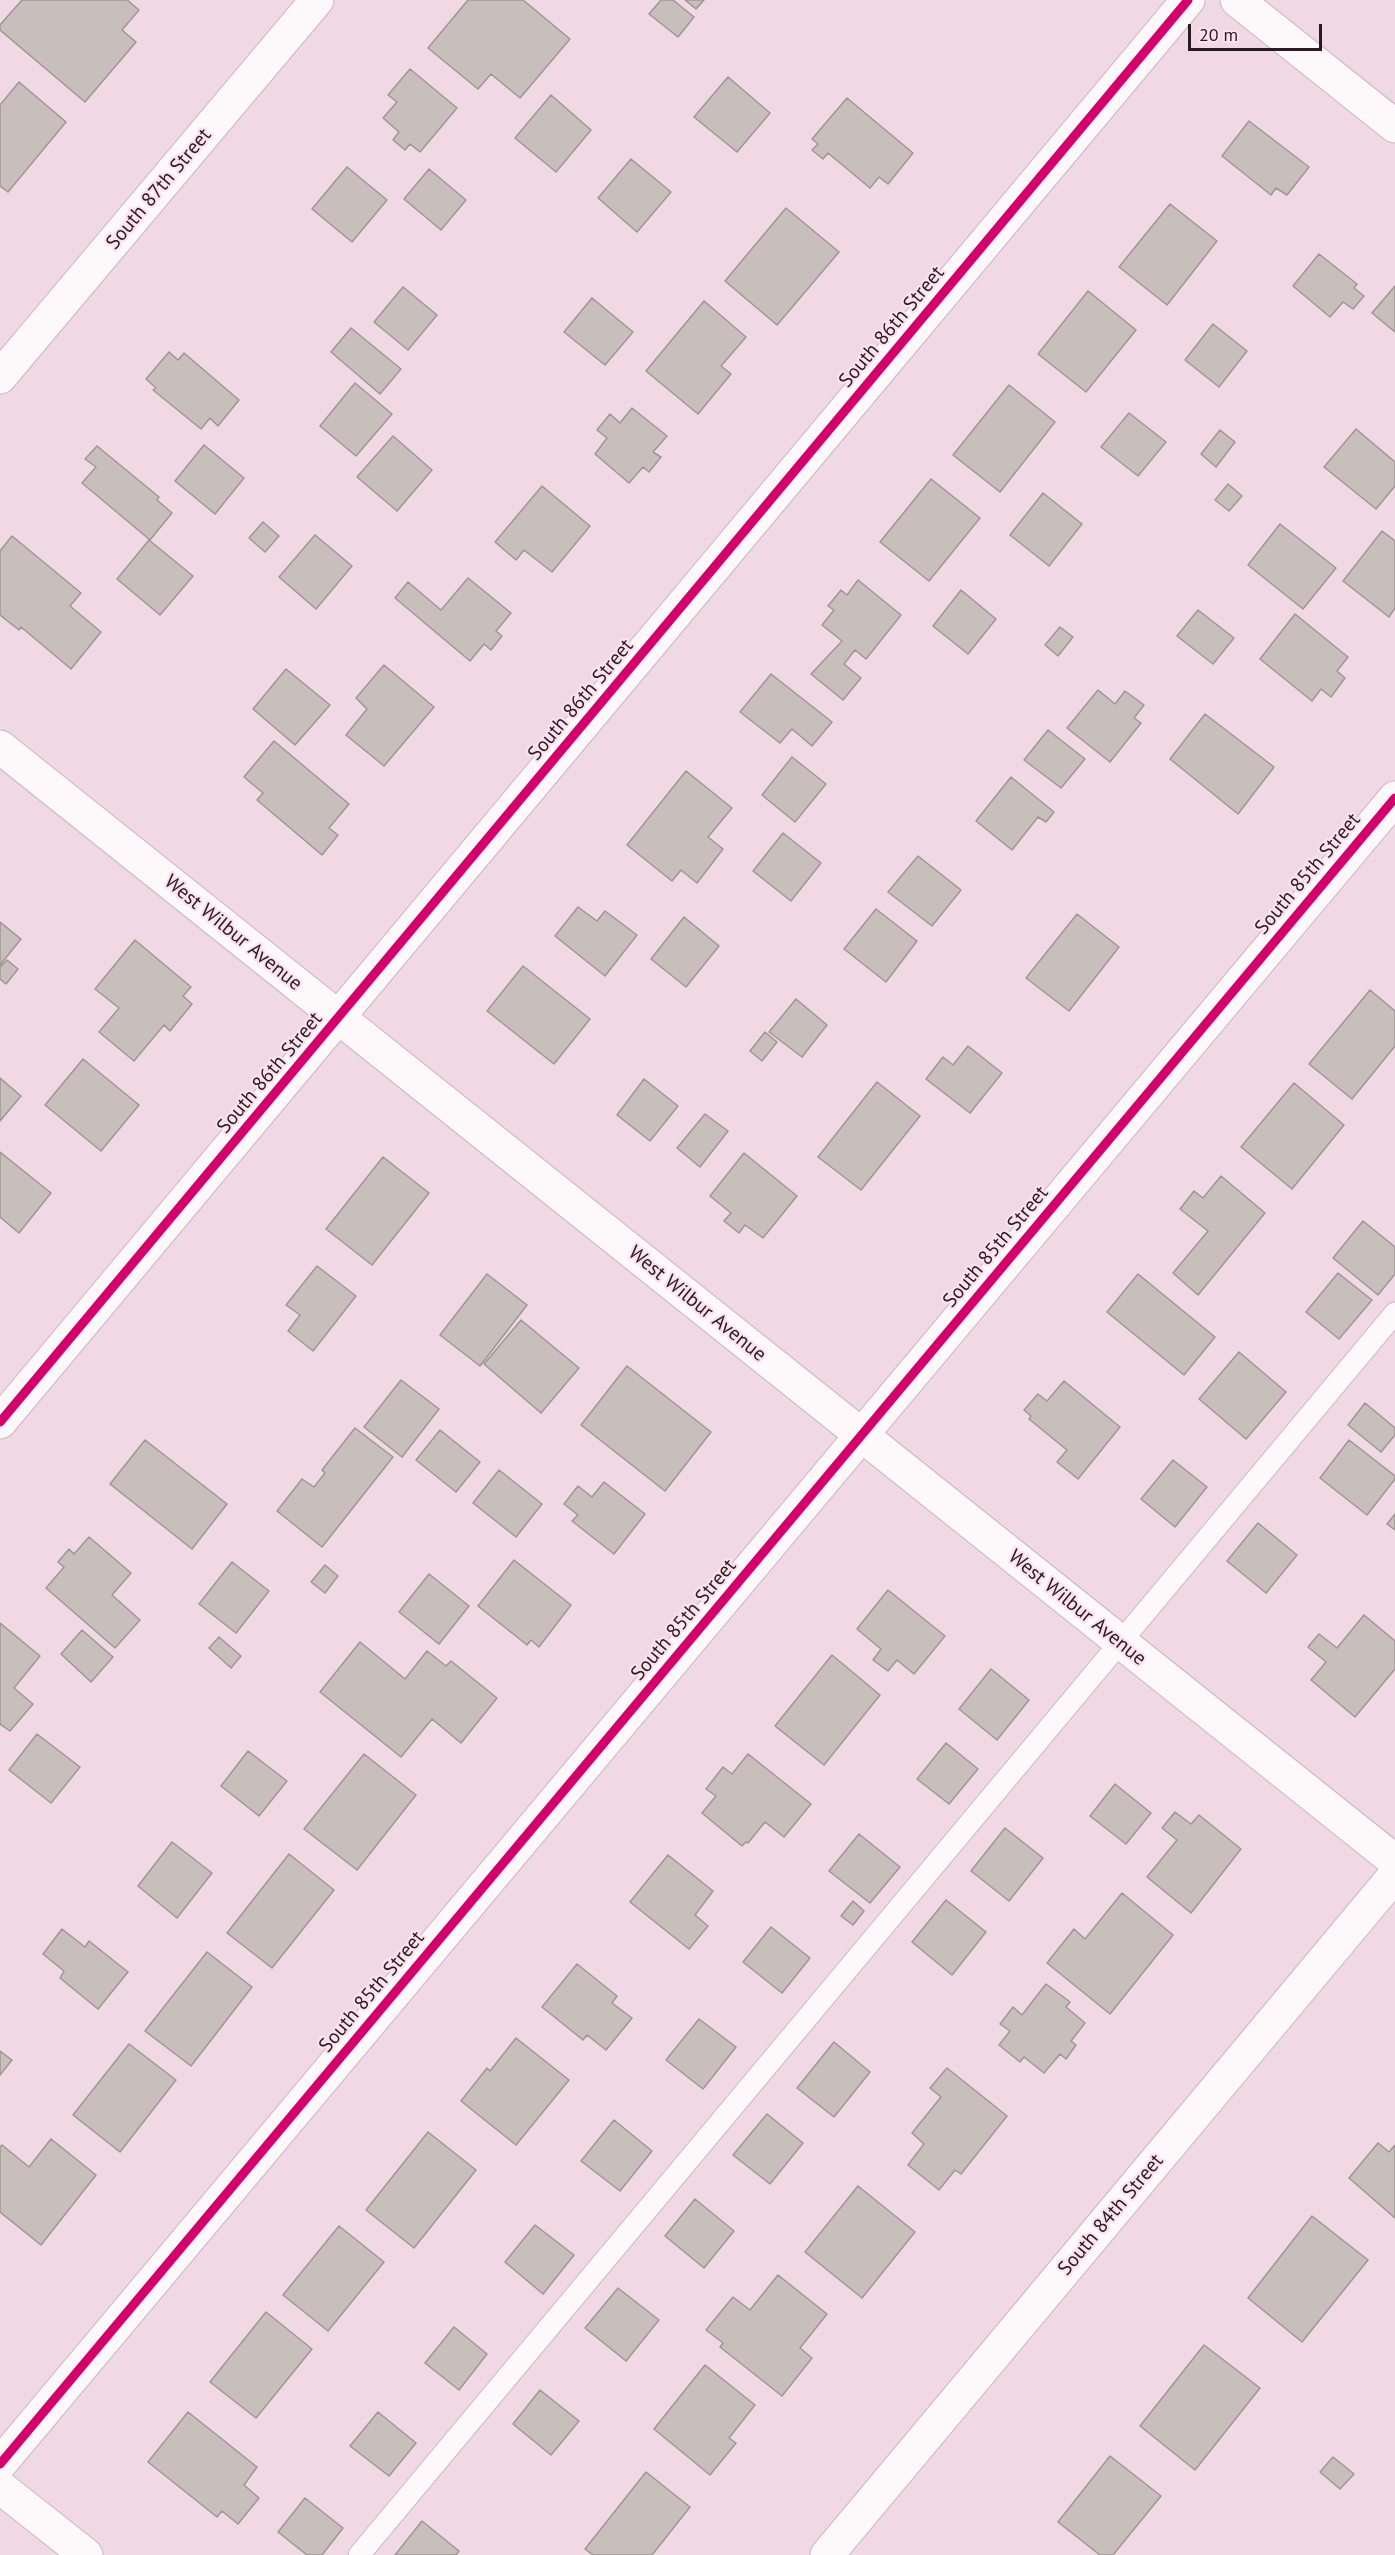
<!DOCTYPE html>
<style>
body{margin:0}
#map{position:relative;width:1395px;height:2555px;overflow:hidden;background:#f0d9e5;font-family:"PT Sans",sans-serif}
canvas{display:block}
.scale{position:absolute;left:1188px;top:24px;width:134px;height:27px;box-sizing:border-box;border:3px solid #2a1b23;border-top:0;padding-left:8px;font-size:18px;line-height:21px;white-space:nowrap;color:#2a1b23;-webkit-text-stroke:4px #fce2ef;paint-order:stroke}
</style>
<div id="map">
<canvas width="1395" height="2555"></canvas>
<div class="scale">20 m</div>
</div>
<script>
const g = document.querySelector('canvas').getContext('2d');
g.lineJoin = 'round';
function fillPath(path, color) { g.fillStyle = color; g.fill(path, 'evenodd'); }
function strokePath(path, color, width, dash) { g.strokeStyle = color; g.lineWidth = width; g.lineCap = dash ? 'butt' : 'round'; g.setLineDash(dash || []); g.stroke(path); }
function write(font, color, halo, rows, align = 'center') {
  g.font = font + ' "PT Sans",sans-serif'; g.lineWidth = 4.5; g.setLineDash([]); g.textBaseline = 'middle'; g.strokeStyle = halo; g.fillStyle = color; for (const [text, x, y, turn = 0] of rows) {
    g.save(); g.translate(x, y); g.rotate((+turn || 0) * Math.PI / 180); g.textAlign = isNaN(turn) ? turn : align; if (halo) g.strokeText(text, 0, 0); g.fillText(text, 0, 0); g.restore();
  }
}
const building = new Path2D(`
 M22,0H127L139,10L122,30L136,42L85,102L0,30V25Z
 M468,0H523L570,39L520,98L491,74L478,89L428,48Z
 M661,0H673L694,17L678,37L649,14Z
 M685,0H704L696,9Z
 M410,69L457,108L420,152L410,144L405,150L393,140L399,132L383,118L397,102L388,95Z
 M728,77L770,113L737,152L694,117Z
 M19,82L66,122L8,192L0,186V105Z
 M551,95L591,130L556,172L515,138Z
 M847,98L913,153L888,184L879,177L870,188L828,153L823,159L812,150L818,144L812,139Z
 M1249,121L1309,167L1287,195L1276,188L1271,195L1222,156Z
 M631,159L671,192L637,232L598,198Z
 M347,167L387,200L352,242L312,209Z
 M429,169L466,200L441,230L404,199Z
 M1170,204L1217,241L1167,305L1119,267Z
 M786,208L839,252L777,325L725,281Z
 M1319,254L1357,284L1354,288L1364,296L1353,309L1343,302L1330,317L1293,286Z
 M1395,286V332L1372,313Z
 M403,287L437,315L408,350L374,322Z
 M1088,291L1136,330L1086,392L1038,354Z
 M592,298L633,332L605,365L564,332Z
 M704,301L746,337L721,366L731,374L698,414L646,371Z
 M1213,324L1247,351L1219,387L1185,360Z
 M351,328L401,369L380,394L331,352Z
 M169,352L178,360L184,353L239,400L218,426L210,418L201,429L153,390L156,388L146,379Z
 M355,383L392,414L356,456L320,426Z
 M1009,385L1055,422L1000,492L953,455Z
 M632,408L667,436L653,452L661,457L649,472L643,467L629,483L595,454L607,438L597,430L610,414L620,423Z
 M1129,413L1166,442L1138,476L1101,447Z
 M1356,429L1395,462V486L1376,509L1324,467Z
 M1220,430L1235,442L1216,467L1201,454Z
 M393,436L432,470L397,511L357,477Z
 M204,445L244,478L215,514L175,481Z
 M97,446L159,497L157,500L172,513L150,540L82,483L96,467L85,459Z
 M931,479L980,518L929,581L880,542Z
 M1228,484L1242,496L1229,511L1215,500Z
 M542,486L590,526L552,572L524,550L516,560L495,542Z
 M1043,493L1082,524L1049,566L1010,535Z
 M263,522L279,536L265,552L249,538Z
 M1280,524L1336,568L1303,609L1248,565Z
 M1382,531L1395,541V608L1389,617L1343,581Z
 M315,535L352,566L316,609L279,577Z
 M12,536L81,593L70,606L101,632L71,669L21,627L19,630L0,615V551Z
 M149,540L193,576L160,615L117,579Z
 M468,578L511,613L496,631L502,636L491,650L484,644L470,661L395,598L408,582L441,610Z
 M858,580L901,615L866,659L855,650L844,664L861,678L843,700L811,674L842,641L822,625L834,610L828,606L841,590L847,595Z
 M961,590L996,619L968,654L933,626Z
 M1198,610L1234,638L1213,664L1177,636Z
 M1295,614L1348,657L1337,671L1345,678L1331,697L1321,689L1312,701L1260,659Z
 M1060,627L1073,637L1058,656L1045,645Z
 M384,665L434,707L384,766L346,735L367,709L356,698Z
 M286,669L330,705L295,745L253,709Z
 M771,674L832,722L812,746L792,729L780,743L740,712Z
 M1098,690L1115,704L1125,691L1144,705L1134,718L1141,723L1110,762L1067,728Z
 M1205,714L1274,767L1238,814L1170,759Z
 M1048,730L1085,759L1061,788L1024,760Z
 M274,741L349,804L329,828L338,835L322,855L257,800L263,793L244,777Z
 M792,757L826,784L795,822L762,795Z
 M686,771L732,808L708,837L723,849L697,883L681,870L672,881L627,845Z
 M1011,777L1054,812L1046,822L1038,817L1012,850L976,821Z
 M783,833L821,863L791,901L753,871Z
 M918,856L961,890L932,926L888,892Z
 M578,907L597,921L605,911L637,935L605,976L555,936Z
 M876,909L917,941L886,982L844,949Z
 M1077,914L1119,947L1069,1011L1026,978Z
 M684,917L719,946L686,987L651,959Z
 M0,922L21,939L0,965Z
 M135,940L191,987L183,996L192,1004L170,1031L164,1025L134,1061L99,1032L119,1008L95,989Z
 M7,960L18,969L6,984L0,979V967Z
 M523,966L590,1019L554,1064L487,1011Z
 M1370,990L1395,1011V1046L1352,1099L1309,1064Z
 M796,999L827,1025L802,1057L769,1032Z
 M765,1032L777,1042L762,1061L750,1051Z
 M968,1046L1002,1073L970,1113L926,1079L943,1057L953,1065Z
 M83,1059L139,1105L101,1151L45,1105Z
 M0,1078L21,1096L0,1121Z
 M644,1079L678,1106L650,1141L617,1115Z
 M877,1082L920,1116L861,1190L818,1157Z
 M1294,1083L1344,1125L1292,1189L1241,1147Z
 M705,1114L728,1131L700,1167L677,1148Z
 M0,1152L51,1193L19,1233L0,1217Z
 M744,1153L797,1196L763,1238L745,1225L739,1233L724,1221L731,1213L710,1196Z
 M383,1157L429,1193L372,1265L326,1229Z
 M1221,1176L1265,1213L1198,1295L1173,1273L1208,1231L1180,1209L1194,1191L1203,1198Z
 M1363,1221L1395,1247V1274L1378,1295L1333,1258Z
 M317,1266L356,1296L313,1351L288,1331L300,1315L286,1305Z
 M1338,1273L1372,1300L1339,1339L1306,1312Z
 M487,1274L527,1305L480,1366L440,1335Z
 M1138,1274L1215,1337L1184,1375L1107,1312Z
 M521,1320L579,1368L541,1413L484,1364Z
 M1239,1352L1286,1392L1246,1439L1199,1399Z
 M627,1366L711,1432L665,1491L581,1425Z
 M401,1380L439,1409L402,1457L364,1427Z
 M1064,1381L1120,1427L1078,1479L1057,1462L1067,1450L1029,1419L1031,1416L1024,1410L1038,1394L1047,1401Z
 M1365,1403L1395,1428V1435L1381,1452L1348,1425Z
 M355,1428L393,1457L322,1547L277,1511L302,1479L314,1487L325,1473L322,1470Z
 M440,1430L480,1462L456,1492L416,1460Z
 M145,1440L227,1504L192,1549L110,1484Z
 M1349,1440L1395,1476V1479L1367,1515L1320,1478Z
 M1173,1460L1207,1487L1175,1527L1141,1499Z
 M499,1470L542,1504L516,1537L473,1503Z
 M604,1482L645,1514L614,1554L572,1521L578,1515L564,1504L578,1486L592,1497Z
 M1395,1514V1530L1387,1524Z
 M1258,1523L1297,1555L1266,1593L1227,1561Z
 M89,1537L131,1573L112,1595L140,1620L115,1648L46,1588L64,1567L58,1562L69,1549L74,1554Z
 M514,1560L571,1605L539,1647L531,1640L527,1645L478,1606Z
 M232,1562L269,1591L236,1633L199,1604Z
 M325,1565L338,1576L325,1593L311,1582Z
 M429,1574L469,1606L439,1644L399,1612Z
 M888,1590L945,1636L914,1674L897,1660L888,1671L873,1660L881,1649L857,1629Z
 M1364,1615L1395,1641V1669L1355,1717L1311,1680L1326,1662L1308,1647L1319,1634L1337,1648Z
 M0,1623L40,1656L14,1688L33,1704L10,1731L0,1724Z
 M82,1630L113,1657L91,1682L61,1654Z
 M219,1637L241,1656L231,1668L209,1648Z
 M360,1642L405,1679L427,1651L446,1666L451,1661L497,1698L461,1743L432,1719L401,1757L320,1692Z
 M832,1655L880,1695L824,1765L775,1726Z
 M991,1669L1029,1700L997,1740L959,1709Z
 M37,1734L80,1767L51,1803L9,1770Z
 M946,1743L978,1769L949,1804L917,1779Z
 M248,1751L287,1781L259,1816L221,1786Z
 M364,1754L416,1795L357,1870L304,1829Z
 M748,1754L811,1804L784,1837L765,1822L748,1843L746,1842L742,1846L702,1813L716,1796L706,1789L723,1767L732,1774Z
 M1115,1784L1151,1813L1126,1844L1090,1816Z
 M1175,1812L1191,1824L1199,1815L1241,1849L1191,1913L1147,1877L1177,1840L1162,1828Z
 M1005,1828L1043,1858L1009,1901L971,1871Z
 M859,1834L900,1867L870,1903L829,1871Z
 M172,1842L212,1873L177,1918L138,1886Z
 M289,1854L334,1890L272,1968L227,1933Z
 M668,1855L713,1891L695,1915L708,1926L689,1949L630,1902Z
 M1122,1893L1173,1935L1110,2014L1047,1963L1074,1929L1085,1939Z
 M946,1900L986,1932L952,1975L912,1942Z
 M853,1901L864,1911L853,1925L841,1916Z
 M771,1927L810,1958L782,1993L743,1962Z
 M62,1929L85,1947L89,1941L128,1972L98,2009L60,1978L64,1971L43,1954Z
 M207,1952L252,1987L191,2066L145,2031Z
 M577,1964L617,1996L612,2003L632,2018L606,2050L587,2035L583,2040L542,2007Z
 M1046,1984L1070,2002L1066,2007L1085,2023L1071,2041L1076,2045L1066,2059L1060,2054L1044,2073L1024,2057L1020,2062L999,2045L1010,2031L1000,2024L1013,2007L1022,2015Z
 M699,2019L736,2047L703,2089L666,2060Z
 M516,2038L569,2080L516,2145L461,2101L487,2068L490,2071Z
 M834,2042L870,2072L834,2117L797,2088Z
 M129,2044L176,2080L120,2152L73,2115Z
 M0,2051L12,2060L0,2075Z
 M947,2068L1007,2116L961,2174L955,2170L939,2190L908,2165L924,2144L912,2133L941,2097L930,2088Z
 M767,2114L803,2143L770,2184L733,2155Z
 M614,2120L652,2151L620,2191L581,2161Z
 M428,2132L476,2170L414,2248L366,2210Z
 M51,2139L96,2175L41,2245L0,2212V2147L2,2145L29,2167Z
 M1378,2143L1389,2152L1395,2145V2218L1349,2178Z
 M858,2186L915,2232L862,2298L805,2252Z
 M695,2199L734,2231L704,2268L665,2236Z
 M1312,2216L1368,2260L1302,2342L1248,2298Z
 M535,2225L574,2255L543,2294L505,2262Z
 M339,2226L384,2262L328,2331L283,2295Z
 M778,2275L827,2314L800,2348L812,2358L782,2396L720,2347L723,2343L706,2330L733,2297L750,2310Z
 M618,2288L659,2320L626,2361L585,2328Z
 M266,2312L312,2349L256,2418L210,2382Z
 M454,2327L487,2354L459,2390L425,2363Z
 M1204,2345L1260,2388L1195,2470L1140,2426Z
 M705,2365L755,2405L729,2438L736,2443L710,2475L654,2429Z
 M540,2390L579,2421L551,2455L513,2424Z
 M188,2412L257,2467L244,2485L259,2498L238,2524L222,2511L217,2517L148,2462Z
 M378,2412L416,2443L389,2476L350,2446Z
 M1110,2456L1161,2496L1113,2555H1100L1058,2522Z
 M1333,2457L1354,2474L1340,2489L1320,2472Z
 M646,2472L690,2507L652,2555H593L585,2549Z
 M305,2498L343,2528L322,2555H307L278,2532Z
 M422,2521L459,2551L456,2555H395Z`);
fillPath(building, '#c8bebb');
strokePath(building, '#a09694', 1.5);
const lane = new Path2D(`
 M359,2555L1395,1313`);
const street = new Path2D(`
 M1237,0L1395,126
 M0,377L317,0
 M0,747L1395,1861
 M0,1422L1188,0
 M0,2464L1395,798
 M0,2487L86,2555`);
const secondary = new Path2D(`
 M827,2555L1395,1875`);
strokePath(lane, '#c9b7c0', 23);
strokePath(street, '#c9b7c0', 35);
strokePath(secondary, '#c9b7c0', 35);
strokePath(lane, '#fdf9fb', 21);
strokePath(street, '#fdf9fb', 33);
strokePath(secondary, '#fdf9fb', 33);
strokePath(new Path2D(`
 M0,1422L1188,0
 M0,2464L1395,798`), '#d6006c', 9);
write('20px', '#2a1b23', '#fce2ef', [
 ["South 87th Street",159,189,-50],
 ["South 86th Street",892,327,-50],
 ["South 86th Street",581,700,-50],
 ["South 85th Street",1308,874,-50],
 ["West Wilbur Avenue",233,933,39],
 ["South 86th Street",270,1073,-50],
 ["South 85th Street",996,1247,-50],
 ["West Wilbur Avenue",697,1304,39],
 ["West Wilbur Avenue",1077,1608,39],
 ["South 85th Street",684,1620,-50],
 ["South 85th Street",372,1992,-50],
 ["South 84th Street",1111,2215,-50]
]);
</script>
